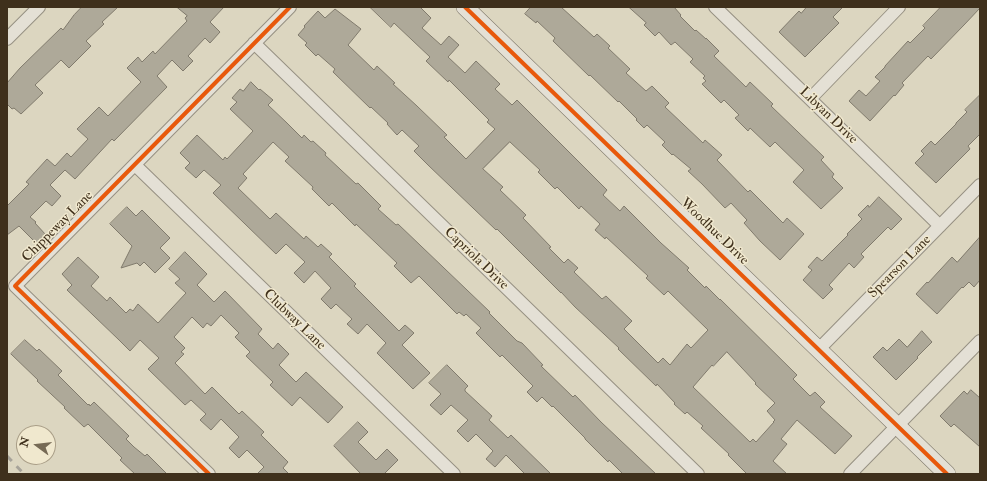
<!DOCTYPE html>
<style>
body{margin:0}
#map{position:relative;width:987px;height:481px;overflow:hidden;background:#dcd6c0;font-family:"IM FELL Double Pica",serif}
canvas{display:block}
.frame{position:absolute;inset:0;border:8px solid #3f301c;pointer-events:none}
.north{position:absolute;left:16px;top:425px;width:40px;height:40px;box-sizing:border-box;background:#f0e8ce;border:1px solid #a99e87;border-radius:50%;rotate:285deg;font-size:11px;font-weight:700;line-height:16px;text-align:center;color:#3f301c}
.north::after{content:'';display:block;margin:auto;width:14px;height:18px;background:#766a55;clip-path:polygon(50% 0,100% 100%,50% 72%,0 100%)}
</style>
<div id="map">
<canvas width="987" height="481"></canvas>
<div class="frame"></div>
<div class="north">N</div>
</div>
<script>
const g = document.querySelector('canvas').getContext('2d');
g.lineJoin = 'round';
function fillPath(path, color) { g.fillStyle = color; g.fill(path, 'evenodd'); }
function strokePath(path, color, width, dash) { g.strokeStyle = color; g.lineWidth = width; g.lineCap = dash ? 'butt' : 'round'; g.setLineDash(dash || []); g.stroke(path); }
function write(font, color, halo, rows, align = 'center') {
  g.font = font + ' "IM FELL Double Pica",serif'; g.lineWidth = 3; g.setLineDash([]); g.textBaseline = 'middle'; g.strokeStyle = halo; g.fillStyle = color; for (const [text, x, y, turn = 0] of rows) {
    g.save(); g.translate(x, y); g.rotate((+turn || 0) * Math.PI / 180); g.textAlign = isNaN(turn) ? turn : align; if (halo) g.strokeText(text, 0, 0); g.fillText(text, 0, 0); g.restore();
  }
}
const building = new Path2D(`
 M82,7H118L102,22L104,24L86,41L91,46L69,68L61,60L35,85L43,93L21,114L14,108L12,109L7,104V83L20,68L61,28L63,30L74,15Z
 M177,7H224L210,22L220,32L210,43L205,38L188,56L193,61L183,71L172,60L157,76L167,87L114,141L112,139L75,179L65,170L50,185L61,196L52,206L46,201L30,217L36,222L35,223L46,235L37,244L19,226L7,235V206L29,184L26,182L47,159L55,166L67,153L71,157L88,139L77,129L99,107L108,116L141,82L127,68L138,57L142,62L153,51L155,54L187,21L185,18L187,16Z
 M370,7H420L431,18L422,28L441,45L449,36L459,45L448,57L465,73L476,61L500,84L495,89L512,105L517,100L607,190L603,195L620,211L624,206L661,243L689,268L687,270L705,288L706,286L720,300V299L797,375L793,379L810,396L815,392L825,402L820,407L852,436L835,454L797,420L781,439L787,444L773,461L787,474H747L728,455L729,454L701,428L703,426L687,412L685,414L674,404L675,403L657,384L656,386L618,349L619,348L575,307L561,292V293L497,229L496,230L428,165L414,151L419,146L402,130L397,135L387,124L388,123L371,107L370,108L333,72L335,69L318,54L316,56L305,45L307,43L298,35L305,27L304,26L318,11L325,18L335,9L361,29L348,45L374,70L377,66L395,83L393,84L417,106L447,135L444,137L466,159L495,129L487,122L489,120L449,80L448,82L426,61L430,57L394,23L391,27ZM510,142L540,170L538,172L555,189L557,187L579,209L581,206L600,224L595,230L605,239L606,237L648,276L646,278L664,295L668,291L708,330L691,348L687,344L670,365L663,358L658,363L624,329L632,321L606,296L602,299L574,272L578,268L568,259L564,263L549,248L551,247L523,218L526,215L500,190L503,187L483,169ZM727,352L756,383L755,384L775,403L767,411L775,420L773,422H774L756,442L753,439L750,442L693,387L712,365L713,366Z
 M531,7H561L594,37L597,34L610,46L608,48L630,69L626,73L646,91L652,86L669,103L665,107L703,143L705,140L722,155L717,160L748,192L750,190L783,223L787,218L804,234L780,260L760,241L744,223L747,220L731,203L725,208L702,184L688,171L691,169L673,154L672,155L662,145L665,142L647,125L644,128L636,120L637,119L619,101L618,102L590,75L589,76L553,41L555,38L537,21L536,23L525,14Z
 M629,7H674L681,15L680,16L695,31L696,30L706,39V38L719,51L714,56L746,87L750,82L773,104L771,106L824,157L821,160L834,174L832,177L843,188L821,209L793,182L804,170L775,142L770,147L750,128L748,131L735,118L739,115L724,100L721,103L702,84L706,81L703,78L705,76L690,62L693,59L675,42L671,45L659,32L655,36L644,25L646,23Z
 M807,7H843L833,17L839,23L805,57L779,32L799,11L801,13Z
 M941,7H980V8L964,25L931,59L928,56L902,83L904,85L895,96L894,95L870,121L849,101L859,90L866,96L880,81L875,77L885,67V66L908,41L910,43L925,28L923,26Z
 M251,82L259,90L260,89L273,100L268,105L287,123L302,138L304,135L311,142L313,141L326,153L325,155L356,184L358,183L381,206L378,209L396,225L398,224L490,312L489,313L517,341L522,343L543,365L541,366L573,397L575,395L601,422L656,474H623L609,460L608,462L585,439V438L553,406L552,407L542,397L537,402L527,392L533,386L502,355L500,357L476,333L481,328L466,314L464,316L459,312L457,314L419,276L411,283L394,266L397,263L356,224L355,226L332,203L329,206L312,189L313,187L285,161L289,157L273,142L243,174L247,178L238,188L270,219L276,213L304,239L306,236L318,247L321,244L332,254L329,257L356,284L354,286L399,331L405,325L414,333L402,345L430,373L413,389L377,353L386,343L367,324L358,334L347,324L352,319L336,304L331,309L321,299L331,288L315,271L304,283L294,273L305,262L286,244L276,254L213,193L221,185L204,170L196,178L185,168L190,163L180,153L197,135L223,160L225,157L227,159L253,131L230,109L237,102L232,98L240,89L243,91Z
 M980,95V134L968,146L970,149L936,183L915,163L924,154L921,151L931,141L935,145L956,124V123L967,112L965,110Z
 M879,197L902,219L891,230L888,227L861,254L864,257L854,268L849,263L829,285L833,289L823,299L803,280L812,270L808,267L817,257L822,261L848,235L847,234L862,219L858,215L868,205L869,207Z
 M127,207L136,216L142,210L170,238L160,248L170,258L155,273L144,262L140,266L137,263L121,268L132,246L110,224Z
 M980,237V280L974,287L969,282L963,288L962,287L937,314L916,294L927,282L928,283L952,257L957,262Z
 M185,252L207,274L197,285L214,302L225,291L262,329L258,334L273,349L278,343L289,354L279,365L296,382L306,372L343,407L328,423L300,397L292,406L270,385L273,382L246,356L250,352L235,337L239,333L221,315L211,326L207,323L203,328L192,317L174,337L185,348L181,352L184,354L175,363L205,394L212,387L239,414L242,411L264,432L261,435L288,462L283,468L289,474H257L264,467L247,450L239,458L229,448L239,437L221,419L211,430L200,420L206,414L191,400L185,405L148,369L159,358L140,340L130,351L119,340L67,290L72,285L62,274L78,257L99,277L91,286L107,301L110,297L126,313L130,309L133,311L138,304L158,323L186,293L175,283L180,279L169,269Z
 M922,331L932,342L917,357L918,358L896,380L873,357L883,347L887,351L899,339L907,347Z
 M25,340L37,351L39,349L62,371L58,375L88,405L89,404L90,406L94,402L129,436L126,439L134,447L145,456L147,454L167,474H135L120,460L122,458L88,424L84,427L64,408L65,407L37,381L38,380L11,354Z
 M447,365L468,386L465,389V391L492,416L489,420L508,438L511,435L551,474H525L506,455L495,467L486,459L493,451L476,434L468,442L457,431L468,420L451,405L441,415L430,405L441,394L429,383Z
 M971,390L980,398V447L954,424L951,427L940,416L964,391L967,394Z
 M358,422L368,432L358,442L376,460L387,449L398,460L384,474H361L334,446Z`);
fillPath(building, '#aea999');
strokePath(building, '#807a6c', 1);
const street = new Path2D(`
 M715,7L810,99L940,226
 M7,39L39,7
 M254,43L698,474
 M810,99L899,7
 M135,165L454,474
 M819,349L980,185
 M209,474L15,286L290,7
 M850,474L980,341`);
const secondary = new Path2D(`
 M465,7L947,474`);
strokePath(street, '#969082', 14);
strokePath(secondary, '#807a6c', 18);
strokePath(street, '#e4e0d5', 12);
strokePath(secondary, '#e4e0d5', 17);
strokePath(new Path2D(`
 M7,456L24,474`), '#a7a399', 3, [7, 7]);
strokePath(new Path2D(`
 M465,7L947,474
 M209,474L15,286L290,7`), '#e8590c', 4);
write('14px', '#3f301c', '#f0e8ce', [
 ["Libyan Drive",828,116,44],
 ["Chippeway Lane",58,227,-45],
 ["Woodhue Drive",714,232,44],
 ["Capriola Drive",476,259,44],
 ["Spearson Lane",900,267,-45],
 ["Clubway Lane",294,320,44]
]);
</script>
